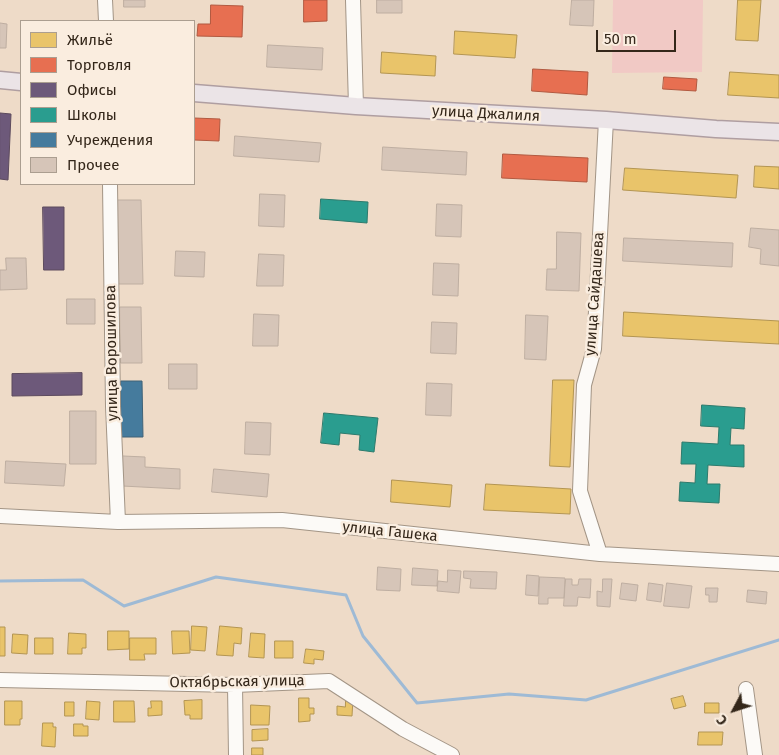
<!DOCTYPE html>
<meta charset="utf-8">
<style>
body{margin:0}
#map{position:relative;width:779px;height:755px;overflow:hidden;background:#eedbc8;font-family:"Fira Sans",sans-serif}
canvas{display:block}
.legend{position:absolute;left:20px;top:20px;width:175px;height:165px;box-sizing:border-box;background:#faeddf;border:1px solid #ab9e90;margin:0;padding:6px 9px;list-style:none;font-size:15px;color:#34271a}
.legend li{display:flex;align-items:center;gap:10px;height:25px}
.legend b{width:25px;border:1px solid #ab9e90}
.north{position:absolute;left:709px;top:685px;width:50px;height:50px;-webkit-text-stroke:4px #faeddf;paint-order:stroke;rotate:230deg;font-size:14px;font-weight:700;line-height:20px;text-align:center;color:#34271a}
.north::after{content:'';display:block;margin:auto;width:18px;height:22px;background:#34271a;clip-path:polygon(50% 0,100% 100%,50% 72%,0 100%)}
.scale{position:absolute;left:596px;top:30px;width:80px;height:22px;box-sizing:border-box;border:2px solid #34271a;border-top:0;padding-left:6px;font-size:15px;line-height:18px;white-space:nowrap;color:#34271a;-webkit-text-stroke:4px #faeddf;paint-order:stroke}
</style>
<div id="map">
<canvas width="779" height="755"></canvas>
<ul class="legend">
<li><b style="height:14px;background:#e9c46a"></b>Жильё</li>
<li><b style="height:14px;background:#e76f51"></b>Торговля</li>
<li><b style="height:14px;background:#6d597a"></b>Офисы</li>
<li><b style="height:14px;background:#2a9d8f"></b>Школы</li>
<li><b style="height:14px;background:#457b9d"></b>Учреждения</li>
<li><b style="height:14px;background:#d6c5b8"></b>Прочее</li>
</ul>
<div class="north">С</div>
<div class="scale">50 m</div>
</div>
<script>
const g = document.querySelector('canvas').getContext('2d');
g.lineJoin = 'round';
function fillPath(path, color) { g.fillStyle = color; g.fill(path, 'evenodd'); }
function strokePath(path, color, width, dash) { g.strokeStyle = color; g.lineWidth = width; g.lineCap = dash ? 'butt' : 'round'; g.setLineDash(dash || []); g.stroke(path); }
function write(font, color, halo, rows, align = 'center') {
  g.font = font + ' "Fira Sans",sans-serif'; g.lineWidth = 5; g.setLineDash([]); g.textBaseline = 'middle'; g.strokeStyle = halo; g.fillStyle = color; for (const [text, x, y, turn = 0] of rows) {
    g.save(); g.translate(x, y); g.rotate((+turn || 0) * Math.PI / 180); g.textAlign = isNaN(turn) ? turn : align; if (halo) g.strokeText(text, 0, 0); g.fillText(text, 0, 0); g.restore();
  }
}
fillPath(new Path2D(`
 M613,0H703L702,72L612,73Z`), '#f1c9c5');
const homes = new Path2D(`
 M738,0H761L758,41L736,40Z
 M455,31L517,35L515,58L454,54Z
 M382,52L436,56L435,76L381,73Z
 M730,72L779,75V98L728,95Z
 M755,166L779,167V189L754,187Z
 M625,168L738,175L736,198L623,190Z
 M624,312L779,321V344L623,336Z
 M553,380H574L570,467L550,466Z
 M392,480L452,485L450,507L391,502Z
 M486,484L571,489L570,514L484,510Z
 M192,626L207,627L205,651L191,650Z
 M220,626L242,628L241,644L234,643L233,656L217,655Z
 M0,627H5V656H0Z
 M108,631H129V649L108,650Z
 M172,631H189L190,653L173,654Z
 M69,633L86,634V648H82V654H68Z
 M251,633L265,634L264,658L249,657Z
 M13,634L28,635L27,654L12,653Z
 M35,638H53V654H35Z
 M130,638H156V654H144L145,660H130Z
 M275,641H293V658H275Z
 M306,649L324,651L323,660L314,659V664L304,663Z
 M683,696L686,706L674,709L671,699Z
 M299,698H309V708H314V714H310V721L299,722Z
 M346,699H353L352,716L337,715V706L345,707Z
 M202,700V719H190V715H185L184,701Z
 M5,701H22V719H20V725H5Z
 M87,701L100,702L99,720L86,719Z
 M114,701H134L135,722H114Z
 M151,701H162V715L148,716V708H151Z
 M65,702H74V716H65Z
 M705,703H719V713H705Z
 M251,705L270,706L269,725H251Z
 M43,723H53V727H56L55,747L42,746Z
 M74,724H83V726H88V736H74Z
 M268,729V740L252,741V730Z
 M699,732H723L722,745H698Z
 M252,748H263V755H252Z`);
fillPath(homes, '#e9c46a');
strokePath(homes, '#b39552', 1);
const shops = new Path2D(`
 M304,0H327V21L304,22Z
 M211,5L243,6L242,37L197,36L198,24H210Z
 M533,69L588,72L587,95L532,91Z
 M664,77L697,79L696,91L663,89Z
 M194,118L220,119L219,141L194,140Z
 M503,154L588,158L587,182L502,178Z`);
fillPath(shops, '#e76f51');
strokePath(shops, '#b15940', 1);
const offices = new Path2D(`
 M0,113L11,114L8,180L0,179Z
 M43,207H64V270H44Z
 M82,373V395L12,396V374Z`);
fillPath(offices, '#6d597a');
strokePath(offices, '#5c4a5d', 1);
const schools = new Path2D(`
 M321,199L368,202L367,223L320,219Z
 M702,405L745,408L744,429L731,428L730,445H744V467L708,465L707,484H720L719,503L679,501L680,482L695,483L696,464H681L682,442L718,444L719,427L701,426Z
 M324,413L378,418L374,452L359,450L360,435L340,433L339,445L321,443Z`);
fillPath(schools, '#2a9d8f');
strokePath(schools, '#2d7a6c', 1);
const public = new Path2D(`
 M121,381H142L143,437H121Z`);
fillPath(public, '#457b9d');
strokePath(public, '#406276', 1);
strokePath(new Path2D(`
 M0,581L83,580L124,606L216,577L346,595L363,636L417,703L509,694L586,700L779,640`), '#9ebad5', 3);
const building = new Path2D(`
 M124,0H145V7H124Z
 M377,0H402V13H377Z
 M572,0H594L593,26L570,25Z
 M0,23L7,24L6,48H0Z
 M268,45L323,48L322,70L267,67Z
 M235,136L321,143L319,162L234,156Z
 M383,147L467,152L466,175L382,170Z
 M260,194L285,195L284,227L259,226Z
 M117,200H141L143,284H119Z
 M437,204L462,205L461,237L436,236Z
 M751,228L779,230V266L760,264L761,249L749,247Z
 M557,232L581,233L579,291L546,290L547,269H556Z
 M624,238L733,243L732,267L623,261Z
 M176,251L205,252L204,277L175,276Z
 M259,254L284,255L283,286H257Z
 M6,258H26L27,289L0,290V270H6Z
 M434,263L459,264L458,296L433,295Z
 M67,299H95V324H67Z
 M120,307H141L142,363H121Z
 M254,314L279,315L278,346H253Z
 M526,315L548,316L546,360L525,359Z
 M432,322L457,323L456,354L431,353Z
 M169,364H197V389H169Z
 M427,383L452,384L451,416L426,415Z
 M70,411H96V464H70Z
 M246,422L271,423L270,455L245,454Z
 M123,456L145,457V467L180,469V489L122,486Z
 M6,461L66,464L64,486L5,483Z
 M214,469L269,474L267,497L212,492Z
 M378,567L401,569L400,591L377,590Z
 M413,568L438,570L437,586L412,585Z
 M448,570L461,571L459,593L437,591L438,581L447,582Z
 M464,571L497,572L496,589L470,588L471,579L464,578Z
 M527,575L539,576L538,596L526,595Z
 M540,577L565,578L564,598H548V604H539Z
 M566,579H572V585H578L579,579H591L590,598L578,597L577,606H564Z
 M603,579H612L610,607L597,606V591L602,592Z
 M622,583L638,585L636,601L620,599Z
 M649,583L663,585L661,602L647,600Z
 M667,583L692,586L689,608L664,606Z
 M706,588H718L717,602H709V595H706Z
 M748,590L767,592L766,604L747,602Z`);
fillPath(building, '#d6c5b8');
strokePath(building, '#beaea1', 1);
const minor = new Path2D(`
 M105,0L106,21
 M353,0L356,106
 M110,184L113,406L118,522
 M0,516L118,522L282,520L600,554L779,564
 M600,554L580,491L584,385L594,349L606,120
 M0,680L235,685L329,681L403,729L452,755
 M235,685L236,755
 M746,689L755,755`);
const major = new Path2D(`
 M0,80L21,82
 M194,93L356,106L606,120L716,129L779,132`);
strokePath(minor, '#a39586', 16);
strokePath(major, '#af9ea1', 19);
strokePath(minor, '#fcfaf7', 14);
strokePath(major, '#ebe4e7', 16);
write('15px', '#34271a', '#faeddf', [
 ["улица Джалиля",486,114,3],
 ["улица Сайдашева",595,294,-86],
 ["улица Ворошилова",112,353,-91],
 ["улица Гашека",390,532,6],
 ["Октябрьская улица",237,682,-1]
]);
</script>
